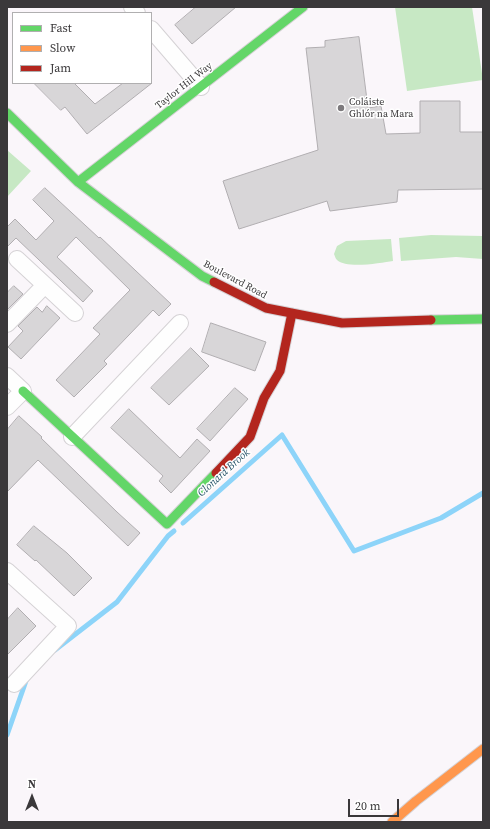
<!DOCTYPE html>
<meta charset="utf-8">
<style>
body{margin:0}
#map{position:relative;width:490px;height:829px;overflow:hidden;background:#faf6fa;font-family:"Source Serif 4",serif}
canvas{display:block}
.frame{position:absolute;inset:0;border:8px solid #3a383a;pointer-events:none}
.legend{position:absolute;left:12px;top:12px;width:140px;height:72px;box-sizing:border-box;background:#fff;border:1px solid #b0afb0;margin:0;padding:5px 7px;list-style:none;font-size:12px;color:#3a383a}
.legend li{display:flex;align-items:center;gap:8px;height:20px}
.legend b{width:20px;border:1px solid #b0afb0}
.north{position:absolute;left:12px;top:777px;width:40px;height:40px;-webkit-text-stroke:3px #fff;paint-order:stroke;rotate:0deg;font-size:11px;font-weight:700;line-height:16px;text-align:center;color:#3a383a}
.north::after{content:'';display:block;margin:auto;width:14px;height:18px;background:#3a383a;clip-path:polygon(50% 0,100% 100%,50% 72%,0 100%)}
.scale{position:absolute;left:348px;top:799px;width:51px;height:18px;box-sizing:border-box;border:2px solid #3a383a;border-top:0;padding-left:5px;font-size:12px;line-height:14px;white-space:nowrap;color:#3a383a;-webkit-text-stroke:3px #fff;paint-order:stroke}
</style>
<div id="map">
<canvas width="490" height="829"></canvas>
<div class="frame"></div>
<ul class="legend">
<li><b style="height:5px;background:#63d668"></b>Fast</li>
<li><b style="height:5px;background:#ff974d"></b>Slow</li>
<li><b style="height:5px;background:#b3261e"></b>Jam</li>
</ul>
<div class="north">N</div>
<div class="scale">20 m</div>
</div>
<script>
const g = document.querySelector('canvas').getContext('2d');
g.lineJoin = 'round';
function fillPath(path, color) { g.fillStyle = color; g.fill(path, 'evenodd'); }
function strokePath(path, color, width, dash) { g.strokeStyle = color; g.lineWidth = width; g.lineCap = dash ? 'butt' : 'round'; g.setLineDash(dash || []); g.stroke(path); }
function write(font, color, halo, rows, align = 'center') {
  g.font = font + ' "Source Serif 4",serif'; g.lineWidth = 3; g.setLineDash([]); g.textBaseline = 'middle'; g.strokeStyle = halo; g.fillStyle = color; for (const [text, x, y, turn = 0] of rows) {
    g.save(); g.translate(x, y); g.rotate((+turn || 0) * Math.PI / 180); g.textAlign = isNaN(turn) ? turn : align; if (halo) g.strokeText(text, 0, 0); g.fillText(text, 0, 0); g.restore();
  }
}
fillPath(new Path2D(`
 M395,7H472L483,80L407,91Z
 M7,150L31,171L7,197Z
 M431,235L483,236V259L456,257L401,261L399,238Z
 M391,239L393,261C381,263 346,269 337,260C335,258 335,256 334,254L337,246L346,241Z`), '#c7e8c4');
strokePath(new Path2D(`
 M183,523L282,435L354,551L441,518L483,493
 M55,650L117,602L168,536L174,531
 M7,735L27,678`), '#8dd4f9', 5);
const building = new Path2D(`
 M196,7H236L192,44L175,25Z
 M359,37L368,108L381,106L386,134L420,133V101H460V132H483V189L398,190L397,202L330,211L327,201L239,229L223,181L318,150L306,48L325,47V41Z
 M34,83H74L95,104L123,83H152L87,134L65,107L61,110Z
 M45,188L99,238L100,237L171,304L159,316L153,310L104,361L107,364L74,397L56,380L100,334L93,328L130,290L76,237L57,257L93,291L83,302L16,238L7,247V227L15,219L36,240L54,221L33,200Z
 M14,286L23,294L7,310V293Z
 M47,306L60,318L21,359L8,347L23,331L18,326L37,307L42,312Z
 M211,323L266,342L255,371L202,352Z
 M191,348L209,366L169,405L151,388Z
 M235,388L248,399L210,441L197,429Z
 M129,409L180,458L197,439L210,451L171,493L159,481L163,476L111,428Z
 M19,416L42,437L41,438L117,512L140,533L128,546L38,460L7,492V430Z
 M34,526L67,553L92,578L74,596L36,560L35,561L17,545Z
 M18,608L36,626L7,655V620Z`);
fillPath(building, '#d8d6d8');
strokePath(building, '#b1aeb1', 1);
const street = new Path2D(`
 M132,7L137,13
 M151,29L201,87
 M45,285L75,313
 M7,324L45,285L17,259
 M7,376L23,391L7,407
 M72,437L180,323
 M7,571L68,626L14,684`);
const fast = new Path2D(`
 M7,113L78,182L202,276L214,282
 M78,182L303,7
 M431,320L483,319
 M23,391L167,524L216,473`);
const slow = new Path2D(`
 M392,822L416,801L483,749`);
const jam = new Path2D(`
 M214,282L266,308L342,323L431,320
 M216,473L250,437L264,398L280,371L292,313`);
strokePath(street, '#d5d2d5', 18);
strokePath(fast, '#d5d2d5', 11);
strokePath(slow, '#d5d2d5', 11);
strokePath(jam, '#d5d2d5', 11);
strokePath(street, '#fefefe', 16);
strokePath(fast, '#63d668', 9);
strokePath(slow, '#ff974d', 9);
strokePath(jam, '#b3261e', 9);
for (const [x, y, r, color] of [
 [341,108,4,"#7d7a7d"]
]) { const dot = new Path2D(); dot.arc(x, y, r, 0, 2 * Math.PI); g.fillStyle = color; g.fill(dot); strokePath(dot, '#fff', 1.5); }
write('10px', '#3a383a', '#fff', [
 ["Taylor Hill Way",184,86,-38],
 ["Boulevard Road",235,280,28]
]);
write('10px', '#3a383a', '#fff', [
 ["Coláiste",349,102],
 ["Ghlór na Mara",349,114]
], 'left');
write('italic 11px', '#29546a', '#fff', [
 ["Clonard Brook",224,473,-42]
]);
</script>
